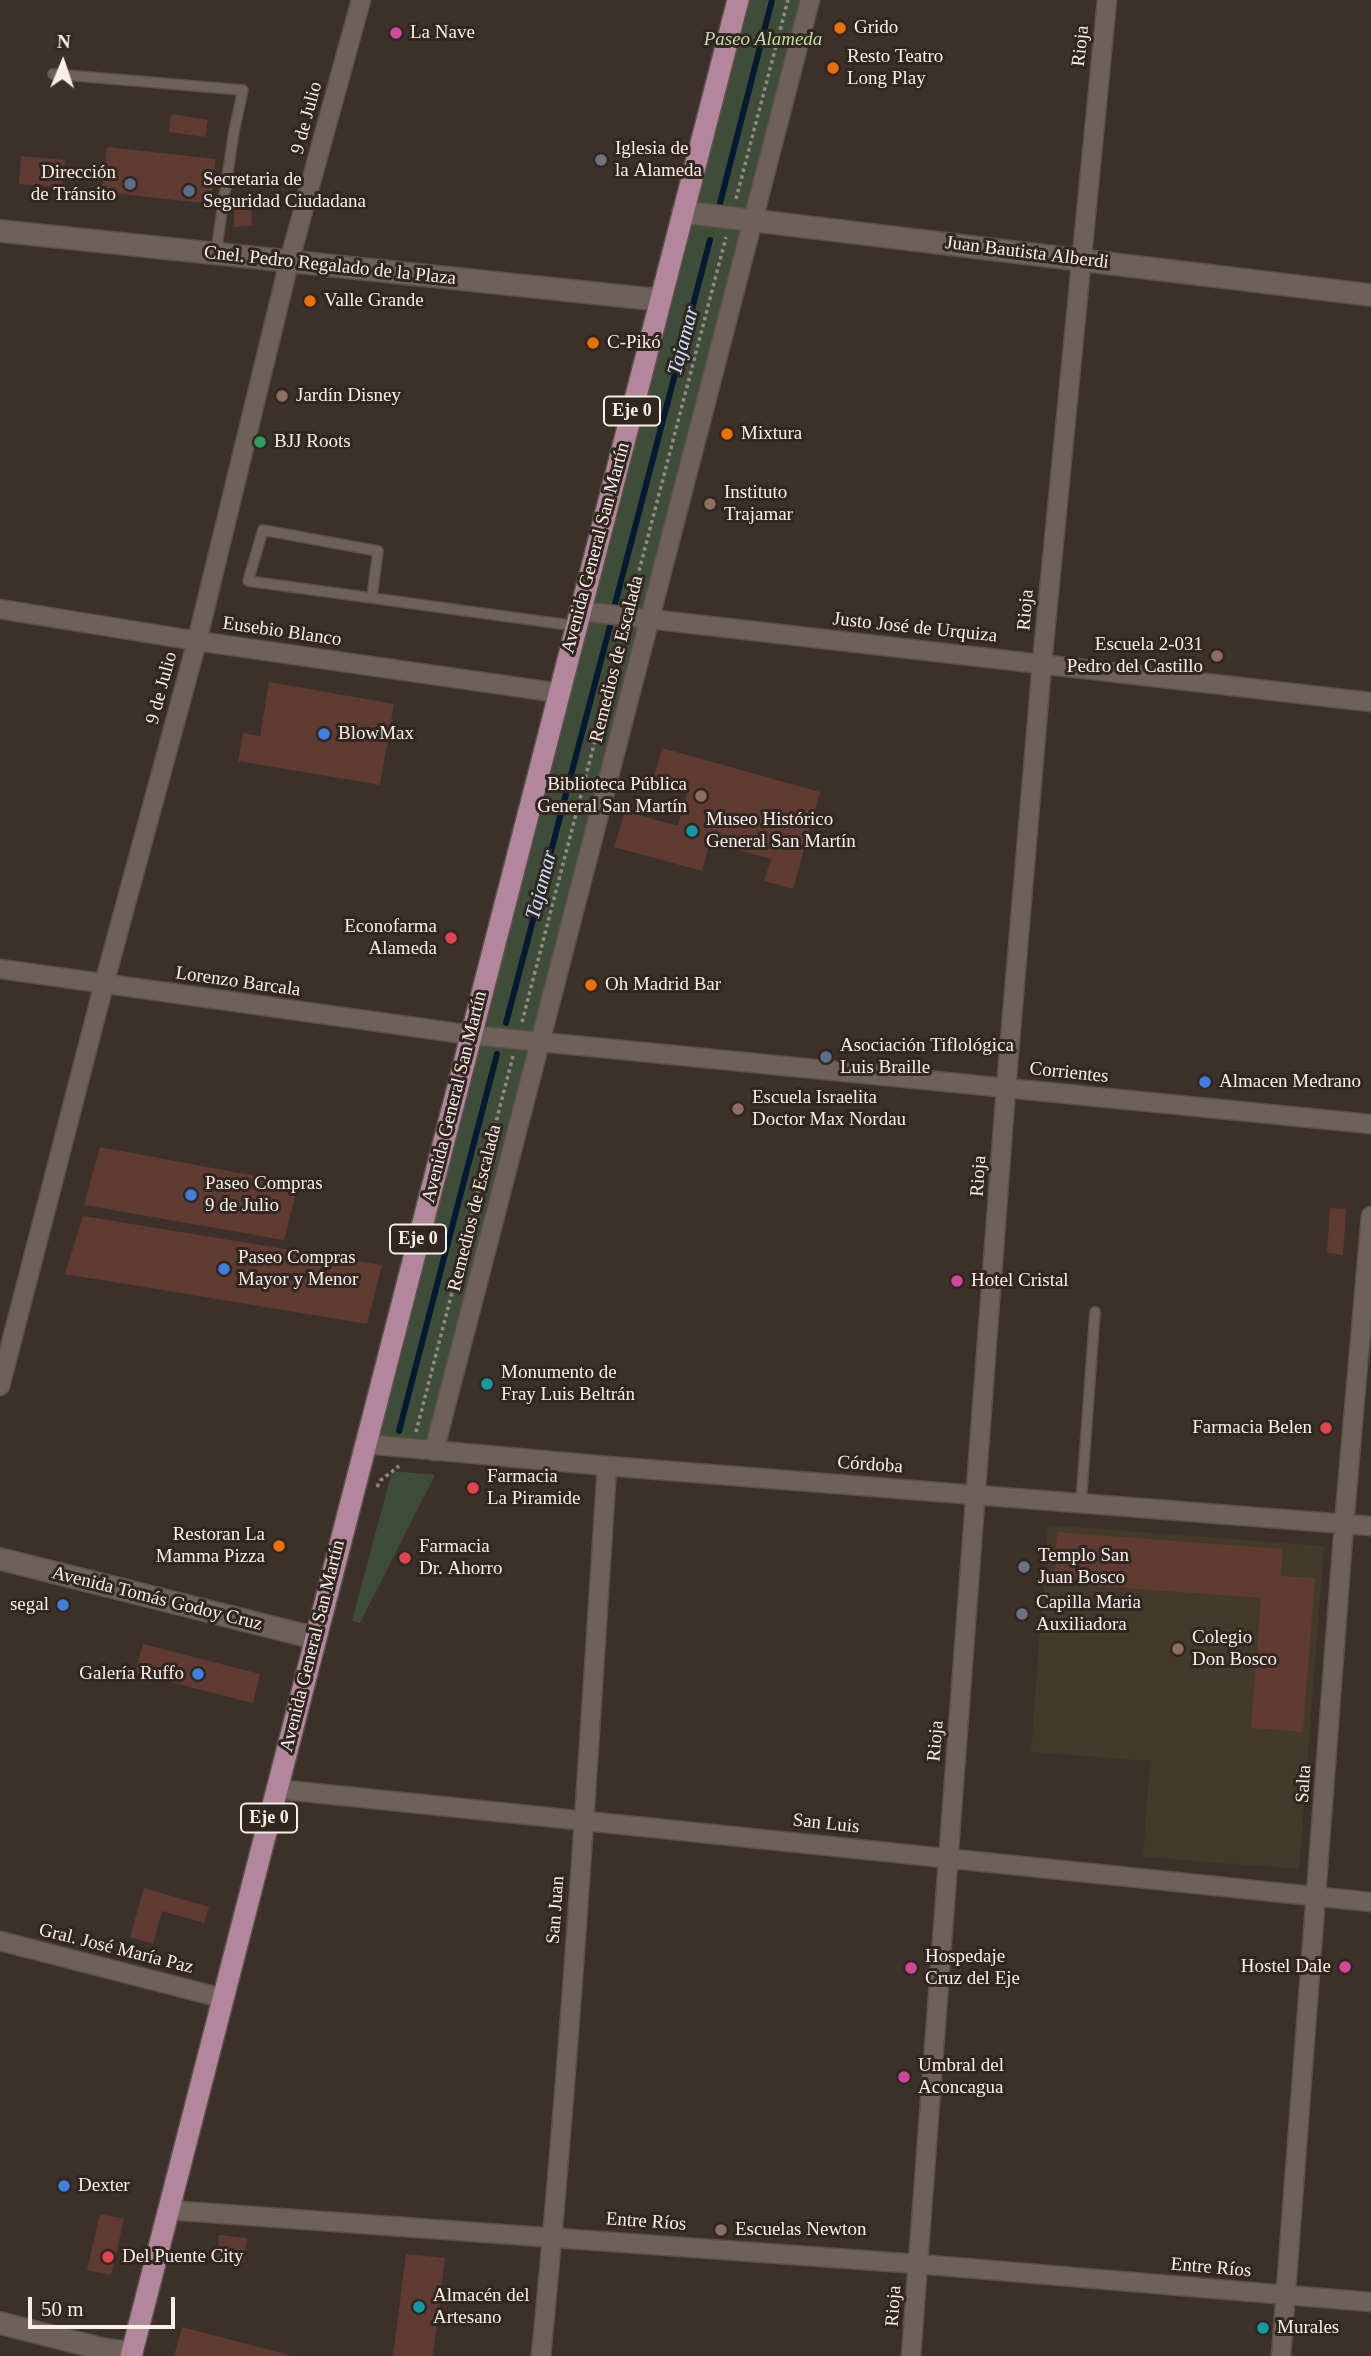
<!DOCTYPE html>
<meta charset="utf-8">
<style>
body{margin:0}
#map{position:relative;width:1371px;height:2356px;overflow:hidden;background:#3c312a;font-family:"Times New Roman",serif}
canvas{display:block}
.north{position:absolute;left:28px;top:28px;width:70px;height:70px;-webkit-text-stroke:5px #312720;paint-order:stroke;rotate:2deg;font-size:19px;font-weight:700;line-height:28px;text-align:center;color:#f6efea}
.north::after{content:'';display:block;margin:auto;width:24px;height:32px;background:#f6efea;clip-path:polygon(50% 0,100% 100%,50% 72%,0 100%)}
.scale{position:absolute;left:28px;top:2297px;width:147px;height:32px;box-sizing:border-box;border:4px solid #f6efea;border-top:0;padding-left:9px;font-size:21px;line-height:24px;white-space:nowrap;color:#f6efea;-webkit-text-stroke:5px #312720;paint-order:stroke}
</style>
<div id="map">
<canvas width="1371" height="2356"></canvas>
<div class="north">N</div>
<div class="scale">50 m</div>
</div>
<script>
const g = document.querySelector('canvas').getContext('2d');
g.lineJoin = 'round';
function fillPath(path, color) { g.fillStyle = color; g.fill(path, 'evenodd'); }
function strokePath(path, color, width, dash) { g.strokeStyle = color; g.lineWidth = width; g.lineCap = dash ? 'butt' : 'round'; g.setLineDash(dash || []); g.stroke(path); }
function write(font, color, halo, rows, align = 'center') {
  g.font = font + ' "Times New Roman",serif'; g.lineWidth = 6; g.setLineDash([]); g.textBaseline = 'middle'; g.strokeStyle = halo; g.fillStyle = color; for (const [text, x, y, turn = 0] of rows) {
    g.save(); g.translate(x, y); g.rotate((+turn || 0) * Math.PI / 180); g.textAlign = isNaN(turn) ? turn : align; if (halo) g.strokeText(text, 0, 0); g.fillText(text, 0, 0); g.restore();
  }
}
fillPath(new Path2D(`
 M1048,1525L1324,1546L1299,1869L1143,1857L1150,1761L1031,1752Z`), '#433a29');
fillPath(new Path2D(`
 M738,0H810L434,1451L365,1444Z
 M392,1471L435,1475L360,1623L352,1621Z`), '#3f4c37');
strokePath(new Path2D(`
 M718,211L772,0
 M615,604L710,240
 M506,1023L610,626
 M399,1431L497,1054`), '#041a31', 6);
fillPath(new Path2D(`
 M171,114L208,120L205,137L169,132Z
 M107,147L216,159L211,204L102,192Z
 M21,156L65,160L62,188L19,184Z
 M251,207L252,226L234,227V208Z
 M269,682L394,704L380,785L238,761L243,733L260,736Z
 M662,748L820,792L793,889L764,881L771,859L710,842L702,871L614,847L625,811L678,826L688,789L653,780Z
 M100,1147L298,1184L284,1240L84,1205Z
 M1330,1208L1346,1209L1343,1255L1327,1253Z
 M83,1216L382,1265L367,1324L65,1274Z
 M1057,1532L1283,1549L1281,1576L1315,1578L1303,1732L1251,1728L1261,1598L1054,1583Z
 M143,1644L260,1674L253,1703L135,1673Z
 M144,1888L209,1907L204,1923L162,1911L153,1944L130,1937Z
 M100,2214L124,2219L111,2275L87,2270Z
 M219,2235L247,2238L244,2263L217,2260Z
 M406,2254L445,2258L433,2356H393Z
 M182,2327L289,2355V2356H174Z`), '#5f3b31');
const lane = new Path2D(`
 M53,74L243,90L234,131L216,252
 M372,597L378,551L263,530L248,581L576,626
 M1081,1503L1095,1312`);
const street = new Path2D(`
 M0,609L197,641L559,693
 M580,611L1371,702
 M0,969L471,1035L1371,1124
 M0,1386L104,984L197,641L289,262L361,0
 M365,1444L607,1466L1371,1526
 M434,1451L810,0
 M276,1789L1371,1902
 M0,1941L222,1998
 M168,2210L918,2264L1371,2302
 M541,2356C570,2060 588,1763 607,1466
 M911,2356L1006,1088L1042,663L1107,0
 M1281,2356L1344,1524L1371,1216`);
const secondary = new Path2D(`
 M683,212L1371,295
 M0,231L660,300
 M0,1559L315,1638
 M0,2323L102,2349L132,2353`);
const primary = new Path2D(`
 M131,2356L738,0`);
strokePath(lane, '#5a514a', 12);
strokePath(street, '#5a514a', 21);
strokePath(secondary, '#5a514a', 24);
strokePath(primary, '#5a514a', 24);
strokePath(new Path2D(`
 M736,199L788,0
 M632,598L726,237
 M522,1022L623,633
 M416,1432L513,1056
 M377,1487L381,1480L399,1466`), '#928983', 3.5, [3.5, 3.5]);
strokePath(lane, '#6d6159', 9);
strokePath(street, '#6d6159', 18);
strokePath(secondary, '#6d6159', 21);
strokePath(primary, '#b2879c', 21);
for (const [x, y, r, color] of [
 [840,28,7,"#e8710a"],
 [396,33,7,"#d1479c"],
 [833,68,7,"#e8710a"],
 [601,160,7,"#6b7280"],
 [130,184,7,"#5c6f8a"],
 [189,191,7,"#5c6f8a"],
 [310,301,7,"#e8710a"],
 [593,343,7,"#e8710a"],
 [282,396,7,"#8d6e63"],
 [727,434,7,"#e8710a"],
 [260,442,7,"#2e9e5b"],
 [710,504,7,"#8d6e63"],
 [1217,656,7,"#8d6e63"],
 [324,734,7,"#3f7fe0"],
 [701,796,7,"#8d6e63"],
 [692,831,7,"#0f9aa8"],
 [451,938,7,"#e0444e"],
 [591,985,7,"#e8710a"],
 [826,1057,7,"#5c6f8a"],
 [1205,1082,7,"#3f7fe0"],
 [738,1109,7,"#8d6e63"],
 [191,1195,7,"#3f7fe0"],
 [224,1269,7,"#3f7fe0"],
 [957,1281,7,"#d1479c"],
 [487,1384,7,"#0f9aa8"],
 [1326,1428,7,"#e0444e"],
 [473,1488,7,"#e0444e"],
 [279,1546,7,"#e8710a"],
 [405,1558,7,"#e0444e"],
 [1024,1567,7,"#6b7280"],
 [63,1605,7,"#3f7fe0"],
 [1022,1614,7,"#6b7280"],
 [1178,1649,7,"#8d6e63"],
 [198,1674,7,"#3f7fe0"],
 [1345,1967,7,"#d1479c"],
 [911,1968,7,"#d1479c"],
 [904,2077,7,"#d1479c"],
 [64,2186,7,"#3f7fe0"],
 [721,2230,7,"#8d6e63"],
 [108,2257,7,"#e0444e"],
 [419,2307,7,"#0f9aa8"],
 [1263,2328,7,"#0f9aa8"]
]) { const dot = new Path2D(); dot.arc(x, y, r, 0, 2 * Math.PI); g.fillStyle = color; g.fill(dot); strokePath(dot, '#312720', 2.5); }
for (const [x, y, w] of [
 [632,411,56],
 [418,1239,56],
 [269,1818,56]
]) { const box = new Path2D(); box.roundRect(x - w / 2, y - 14.5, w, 29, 5); g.fillStyle = '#312720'; g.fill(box); strokePath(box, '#f6efea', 2); }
write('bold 18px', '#f6efea', null, [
 ["Eje 0",632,411],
 ["Eje 0",418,1239],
 ["Eje 0",269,1818]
]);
write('19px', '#f6efea', '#312720', [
 ["Grido",854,28],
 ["La Nave",410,33],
 ["Resto Teatro",847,57],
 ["Long Play",847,79],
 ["Iglesia de",615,149],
 ["la Alameda",615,171],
 ["Dirección",116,173,"right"],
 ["de Tránsito",116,195,"right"],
 ["Secretaria de",203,180],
 ["Seguridad Ciudadana",203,202],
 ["Valle Grande",324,301],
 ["C-Pikó",607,343],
 ["Jardín Disney",296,396],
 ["Mixtura",741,434],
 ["BJJ Roots",274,442],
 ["Instituto",724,493],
 ["Trajamar",724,515],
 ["Escuela 2-031",1203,645,"right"],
 ["Pedro del Castillo",1203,667,"right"],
 ["BlowMax",338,734],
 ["Biblioteca Pública",687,785,"right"],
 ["General San Martín",687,807,"right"],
 ["Museo Histórico",706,820],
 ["General San Martín",706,842],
 ["Econofarma",437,927,"right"],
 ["Alameda",437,949,"right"],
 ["Oh Madrid Bar",605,985],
 ["Asociación Tiflológica",840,1046],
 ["Luis Braille",840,1068],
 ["Almacen Medrano",1219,1082],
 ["Escuela Israelita",752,1098],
 ["Doctor Max Nordau",752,1120],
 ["Paseo Compras",205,1184],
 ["9 de Julio",205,1206],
 ["Paseo Compras",238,1258],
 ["Mayor y Menor",238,1280],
 ["Hotel Cristal",971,1281],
 ["Monumento de",501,1373],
 ["Fray Luis Beltrán",501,1395],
 ["Farmacia Belen",1312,1428,"right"],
 ["Farmacia",487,1477],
 ["La Piramide",487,1499],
 ["Restoran La",265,1535,"right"],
 ["Mamma Pizza",265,1557,"right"],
 ["Farmacia",419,1547],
 ["Dr. Ahorro",419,1569],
 ["Templo San",1038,1556],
 ["Juan Bosco",1038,1578],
 ["Capilla Maria",1036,1603],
 ["Auxiliadora",1036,1625],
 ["segal",49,1605,"right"],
 ["Colegio",1192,1638],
 ["Don Bosco",1192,1660],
 ["Galería Ruffo",184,1674,"right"],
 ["Hospedaje",925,1957],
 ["Cruz del Eje",925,1979],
 ["Hostel Dale",1331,1967,"right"],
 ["Umbral del",918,2066],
 ["Aconcagua",918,2088],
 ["Dexter",78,2186],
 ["Escuelas Newton",735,2230],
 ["Del Puente City",122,2257],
 ["Almacén del",433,2296],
 ["Artesano",433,2318],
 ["Murales",1277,2328]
], 'left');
write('italic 19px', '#bcdea5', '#312720', [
 ["Paseo Alameda",763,40]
]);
write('19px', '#f6efea', '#312720', [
 ["Rioja",1081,46,-84],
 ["9 de Julio",307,118,-75],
 ["Juan Bautista Alberdi",1027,253,7],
 ["Cnel. Pedro Regalado de la Plaza",330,266,6],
 ["Avenida General San Martín",596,548,-75],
 ["Rioja",1026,610,-85],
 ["Justo José de Urquiza",915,628,6],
 ["Eusebio Blanco",282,632,8],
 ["Remedios de Escalada",617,659,-76],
 ["9 de Julio",162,688,-75],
 ["Lorenzo Barcala",238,982,8],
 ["Corrientes",1069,1073,6],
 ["Avenida General San Martín",455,1097,-76],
 ["Rioja",979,1176,-86],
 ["Remedios de Escalada",475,1208,-76],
 ["Córdoba",870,1465,4],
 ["Avenida Tomás Godoy Cruz",157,1599,14],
 ["Avenida General San Martín",313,1646,-76],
 ["Rioja",936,1741,-85],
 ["Salta",1304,1784,-86],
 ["San Luis",826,1824,6],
 ["San Juan",556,1910,-86],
 ["Gral. José María Paz",116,1949,14],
 ["Entre Ríos",646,2222,4],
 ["Entre Ríos",1211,2268,5],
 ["Rioja",894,2306,-86]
]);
write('italic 21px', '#c5e0fe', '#312720', [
 ["Tajamar",684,341,-75],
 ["Tajamar",542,885,-75]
]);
</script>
